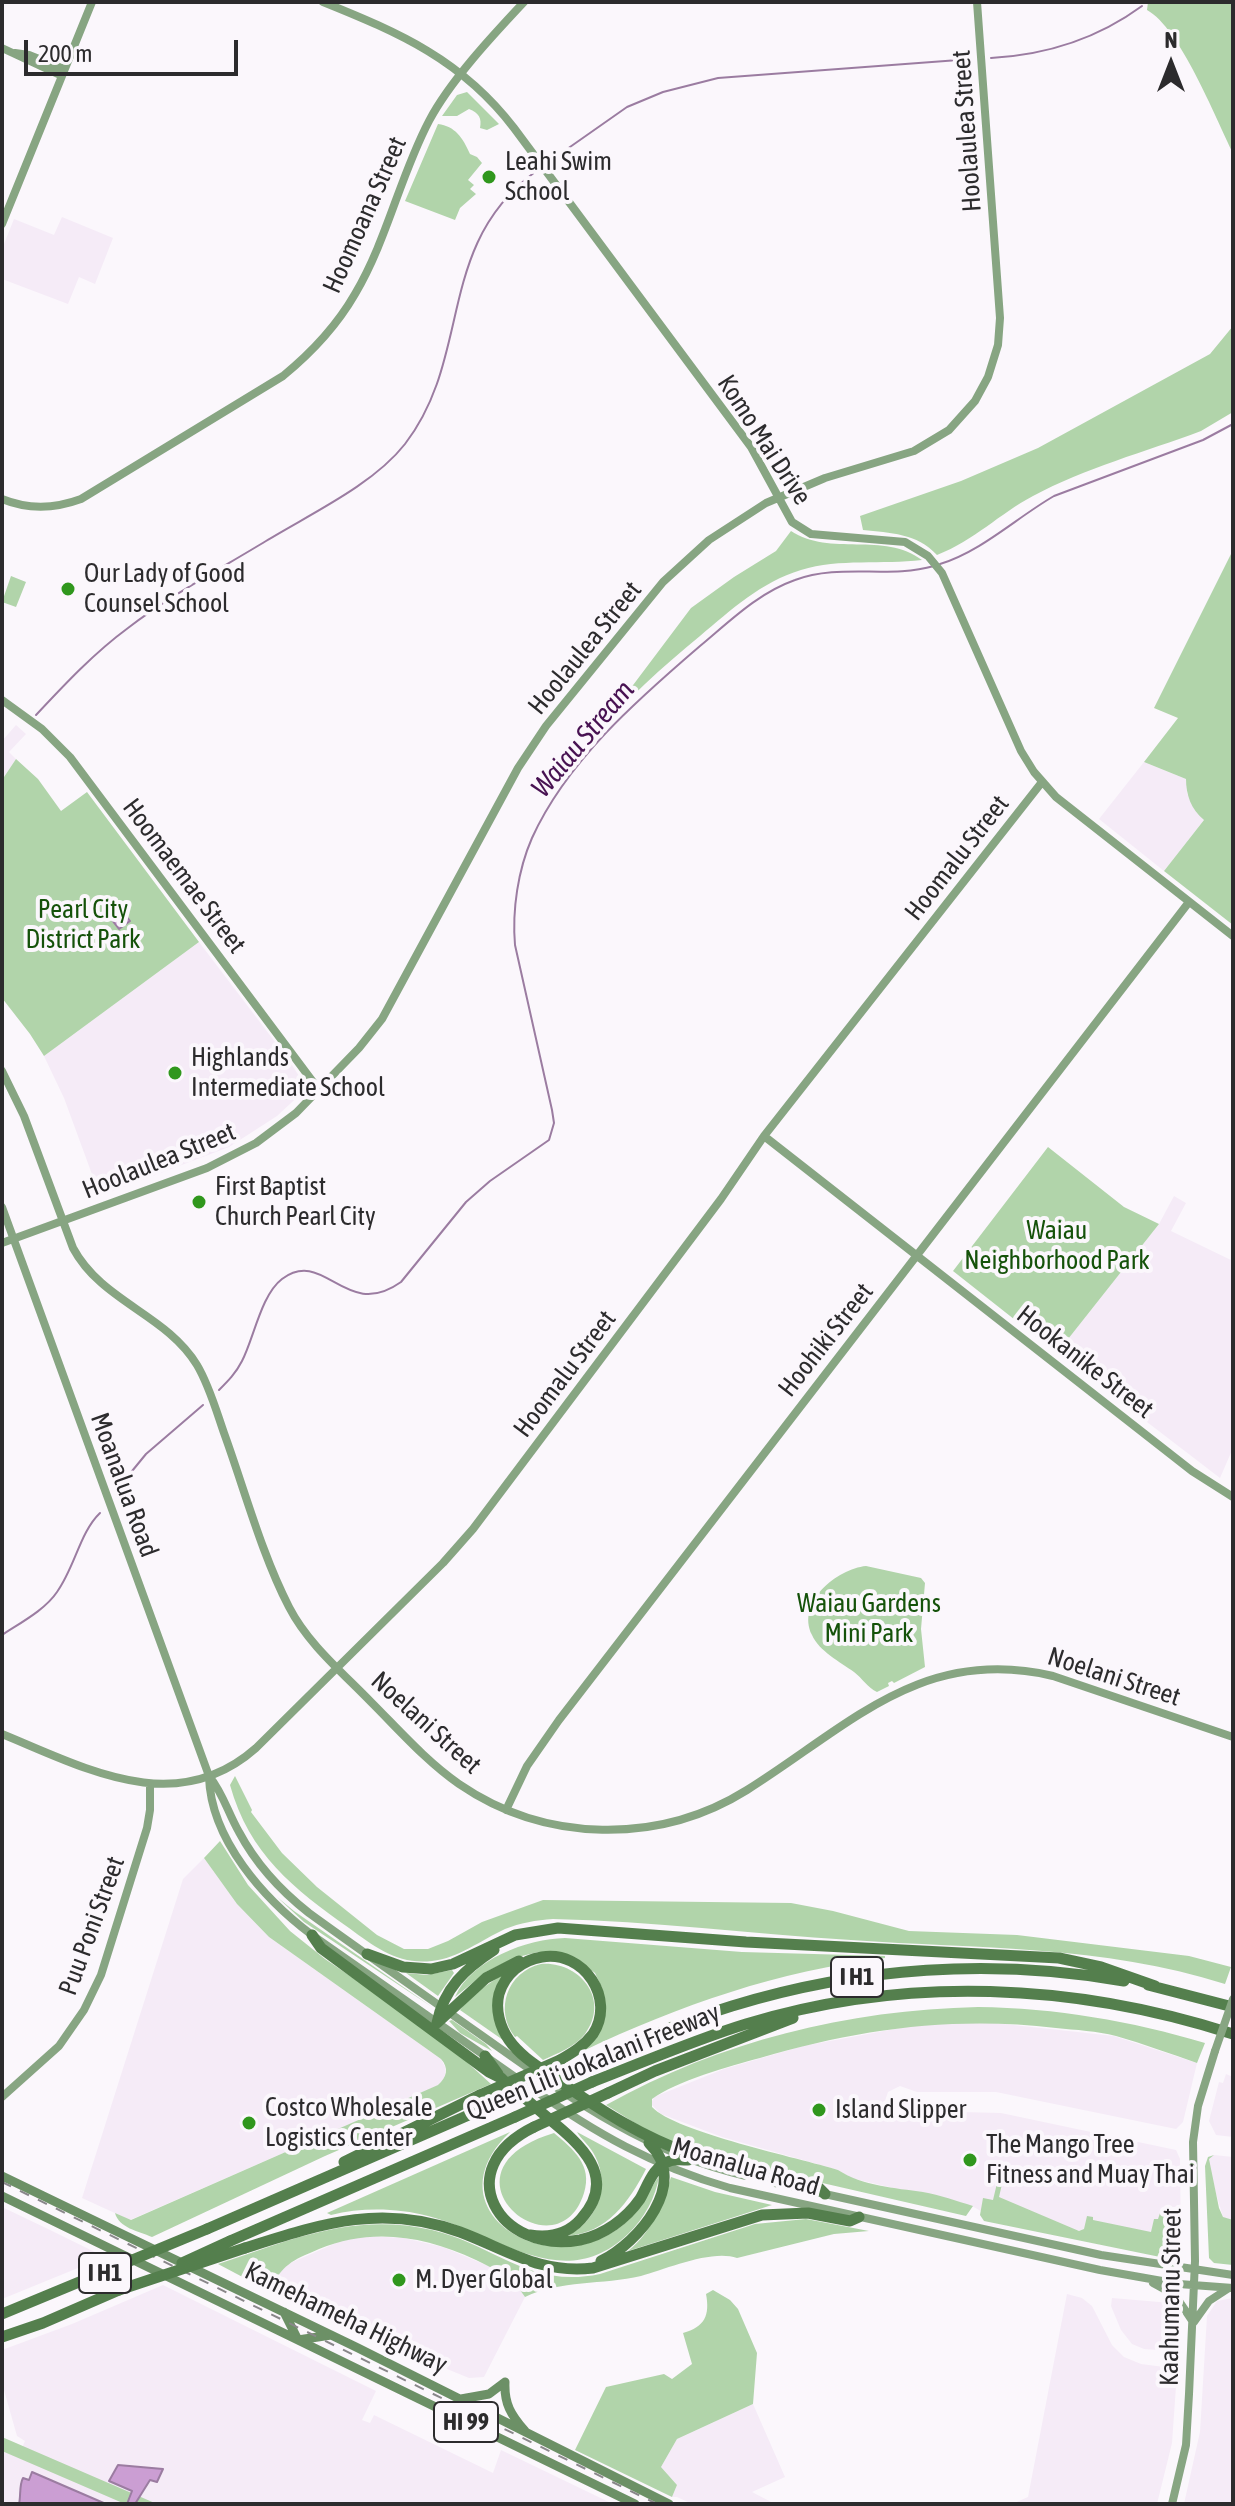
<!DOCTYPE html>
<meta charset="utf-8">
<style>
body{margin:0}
#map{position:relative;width:1235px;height:2506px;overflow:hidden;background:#fbf7fc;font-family:"Asap Condensed",sans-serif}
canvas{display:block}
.frame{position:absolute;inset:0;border:4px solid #2c2b2d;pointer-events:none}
.north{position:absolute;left:1131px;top:24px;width:80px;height:80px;-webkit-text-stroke:6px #fbf7fc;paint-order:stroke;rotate:0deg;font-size:22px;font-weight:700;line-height:32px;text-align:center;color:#2c2b2d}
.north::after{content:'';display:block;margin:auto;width:28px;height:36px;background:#2c2b2d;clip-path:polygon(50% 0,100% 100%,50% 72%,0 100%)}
.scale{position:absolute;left:24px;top:40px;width:214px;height:36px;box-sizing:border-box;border:4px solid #2c2b2d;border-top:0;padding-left:10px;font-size:24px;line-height:28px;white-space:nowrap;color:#2c2b2d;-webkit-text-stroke:6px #fbf7fc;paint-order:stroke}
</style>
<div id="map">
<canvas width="1235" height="2506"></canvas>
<div class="frame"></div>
<div class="north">N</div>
<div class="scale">200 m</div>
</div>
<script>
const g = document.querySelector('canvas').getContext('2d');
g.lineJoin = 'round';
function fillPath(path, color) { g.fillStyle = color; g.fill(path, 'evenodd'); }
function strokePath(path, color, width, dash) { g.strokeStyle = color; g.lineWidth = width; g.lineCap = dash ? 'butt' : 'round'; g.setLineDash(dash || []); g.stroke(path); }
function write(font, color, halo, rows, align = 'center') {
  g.font = font + ' "Asap Condensed",sans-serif'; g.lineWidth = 8; g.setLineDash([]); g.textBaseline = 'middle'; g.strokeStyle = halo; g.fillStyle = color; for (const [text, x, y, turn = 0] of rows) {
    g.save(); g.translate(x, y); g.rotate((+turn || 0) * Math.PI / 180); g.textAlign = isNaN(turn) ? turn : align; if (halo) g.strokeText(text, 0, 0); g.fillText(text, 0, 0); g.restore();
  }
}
fillPath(new Path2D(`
 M62,217L113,238L95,284L79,277L68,304L2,279V249L14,219L54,235Z
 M16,725L26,734L9,752L16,759L2,780V741Z
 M1144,762L1186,779L1187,793L1192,805L1204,820L1164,871L1099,819Z
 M199,942L288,1059L303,1082L304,1091L277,1116L229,1147L100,1196L64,1098L44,1056Z
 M1174,1196L1186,1203L1171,1231L1233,1261V1448L1220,1478L1057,1353L1159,1224Z
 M204,1858L237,1904L269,1937L441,2059L445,2067V2076L439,2085L130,2220L82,2198L183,1879Z
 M986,2022L1114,2036L1197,2063L1183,2122L1176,2129L996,2092H917L900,2086L888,2092L885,2101L890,2114L900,2118L922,2111L1001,2113L1176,2150L1180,2159L1181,2253L1170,2244L993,2218L972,2206L923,2192H910L851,2178L838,2170L722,2137L661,2114L651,2104L654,2097L724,2069L803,2046L916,2025Z
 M1226,2074L1233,2077V2137L1216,2135L1209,2121L1219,2082L1223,2083Z
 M1214,2155L1233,2157V2251L1215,2190L1208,2158Z
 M2,2207L48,2229L105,2257L2,2299Z
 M366,2236L404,2238L443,2247L491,2267L508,2278L520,2289L525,2297L484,2377L469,2378L381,2342L271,2286L279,2270L288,2264L343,2240Z
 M163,2285L376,2391L362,2420L370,2423L374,2415L493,2473L501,2450L613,2504H2V2451L18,2457L25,2441L17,2436L2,2383V2350L72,2324Z
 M1067,2294L1082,2298L1092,2306L1112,2345L1124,2357L1141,2364L1172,2368L1177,2372L1172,2443L1157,2504H1012L1028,2497Z
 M1112,2298L1171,2303L1175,2320H1180L1178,2345L1171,2351L1144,2349L1132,2344L1121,2330L1111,2306Z
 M1233,2298V2504H1184L1200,2432L1207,2316L1217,2301Z
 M753,2404L785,2477L752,2492L775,2504H692L677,2497H672L677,2485L661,2467L677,2439Z`), '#f5ebf7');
fillPath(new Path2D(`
 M1148,2H1233V153C1215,117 1180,28 1147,10Z
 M467,92L499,124L487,130L480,128C482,118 479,113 469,109L457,116H442L457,95Z
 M438,124C455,126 463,138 470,154L477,157L482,163L468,180L474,185L470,189L476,194L460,208L455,220L405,201Z
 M1233,326V412L1201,431C1145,452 1085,468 1033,496C999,514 975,540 937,555C917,533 890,533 863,530L860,516L961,481L1038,448L1210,354Z
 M791,531C830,557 884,531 922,560C882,565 840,558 801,570C761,582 731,610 700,636C662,667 626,700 594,737L691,608L734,577L776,551Z
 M1233,550V925L1164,871L1204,820C1191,809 1186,795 1186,779L1144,762L1178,718L1154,708Z
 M11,576L26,582L16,607L2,602Z
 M16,759L38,779L61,811L87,792L199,942L44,1056L30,1034L2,998V780Z
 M1048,1147L1124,1207L1159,1224L1057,1353L953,1271Z
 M866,1566L921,1578L925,1583L921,1629L925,1667L894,1683L892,1681L888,1683L889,1686L877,1692C868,1688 862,1678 854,1672C840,1662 819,1651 812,1635C796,1602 837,1569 866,1566Z
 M235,1776L252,1810L251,1812L282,1853L317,1887L377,1935L404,1949H428L448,1941L482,1922L543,1900L791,1903L833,1911L909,1931L1017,1935L1189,1956L1231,1967L1225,1984C1103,1945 977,1949 851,1940C752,1934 652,1921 553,1919C536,1920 520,1923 505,1929C481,1940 459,1958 432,1961C398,1965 375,1947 349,1928C294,1889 249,1854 230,1785Z
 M220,1841L248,1885L290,1931L325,1959L437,2035L491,2084L325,2156L152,2237C138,2231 119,2228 115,2213L131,2220L438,2085C447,2077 449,2068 441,2059L269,1937L237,1904L204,1858Z
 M277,1897L294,1911L432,2007L304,1922Z
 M565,1938L742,1952L885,1956V1958C778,1971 680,2005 583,2051L593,2040L602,1988L595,1973L574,1957L560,1952H538L514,1958L486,1972L455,1997C472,1959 527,1939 565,1938Z
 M541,1964C579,1961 611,1999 585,2034C575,2047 558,2053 543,2060L517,2036L515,2037C494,2010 507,1972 541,1964Z
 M452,1970L454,1973L438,1996L406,1973L427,1975Z
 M506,1972L502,1978L503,2040L460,2010L471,1996Z
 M978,2007C1056,2008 1131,2021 1205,2043L1197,2063C1171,2054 1144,2044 1116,2036C1097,2031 1076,2030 1056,2028C953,2016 859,2029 760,2058C730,2066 676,2081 652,2099V2107C675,2132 800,2158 838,2170C863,2186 895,2188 923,2192C940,2195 957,2201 973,2206L966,2216L718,2159L656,2136L606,2105C721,2041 847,2010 978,2007Z
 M452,2020L486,2044L492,2051L460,2033L449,2021Z
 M510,2132C428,2210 549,2285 623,2225C640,2211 647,2193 659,2176C656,2197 644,2219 628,2234C563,2296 497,2233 428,2216C398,2208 362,2207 331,2215L327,2213Z
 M577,2132L646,2169C629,2202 607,2233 567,2236C597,2221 611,2187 595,2156C591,2147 581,2139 577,2132Z
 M554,2133C573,2149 593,2165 584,2193C557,2279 428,2171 554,2133Z
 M1214,2155L1209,2159L1219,2208L1223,2217L1233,2220V2265L1214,2263L1209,2258L1205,2166L1208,2157Z
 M671,2177L715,2192L772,2205L628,2251C653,2231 661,2206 671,2177Z
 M998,2179L1003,2180L999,2197L1079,2231L1084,2229L1087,2216L1093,2217V2220L1151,2232L1154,2219H1158L1160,2213L1181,2217V2253L1177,2258L1170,2259L984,2221L980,2215L983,2198L993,2200Z
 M806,2219L869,2231L834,2234L737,2258C712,2249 666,2269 641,2276C603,2285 560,2280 525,2297C513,2278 495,2269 476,2260C425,2236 372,2227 319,2249C291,2261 283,2264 269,2291L218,2264C291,2240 353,2212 432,2230C495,2245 529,2289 600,2274L755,2224Z
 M713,2290L730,2300L738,2309L757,2353L753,2404L677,2439L661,2467L677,2485L672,2497L575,2450L606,2387L664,2374L672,2379L692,2364L683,2333C705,2327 710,2315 706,2294Z
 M2,2437L157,2504H125L2,2451Z`), '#b1d4aa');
const water = new Path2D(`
 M115,901L130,921L119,929L104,910Z
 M118,2465L163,2469L157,2482L150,2480L135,2504H127L132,2491L109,2481Z
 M32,2472L106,2504H19C21,2496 19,2485 23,2478L29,2480Z`);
fillPath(water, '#cb9ed3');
strokePath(water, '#9b7ca1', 2);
strokePath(new Path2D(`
 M991,58C1045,55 1097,39 1142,6
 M550,161L627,107L663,92L718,78L972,59
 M940,564C982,551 1016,518 1054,496L1203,440L1233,424
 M36,715C65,684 94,653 128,628C171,595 220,569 266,541C310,514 373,485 405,444C473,356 435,246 535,172
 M219,1390C228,1381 236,1373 242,1361C254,1338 261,1295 282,1279C325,1247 345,1322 401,1282L466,1202L490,1181L549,1140L554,1123L552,1110L515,945C512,910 518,870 532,838C567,761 637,700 700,646C730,621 758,593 795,580C840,563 889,579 934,566
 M119,1487L146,1454L203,1405
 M2,1635C20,1623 45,1610 57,1592C75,1567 80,1532 100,1513`), '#9b7ca1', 2);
strokePath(new Path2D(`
 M323,2C400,33 462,60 514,128L751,447L792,522L811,534L905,542L928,556L942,573L1021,751L1034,772L1056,797L1233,936
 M2,48L62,76
 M15,53L29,55L64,69
 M2,224L92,2
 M2,499C29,510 54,509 81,499L283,376C311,353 336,327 355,294C387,240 400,176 429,121C450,81 493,35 524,2
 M2,700L42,729L70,757L319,1090
 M2,1071L24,1116L73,1248C102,1302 166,1314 197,1365C209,1385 216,1410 224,1433C244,1488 262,1555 289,1607C308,1644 342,1672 371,1702C399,1730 426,1761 459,1784C545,1843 659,1845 747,1790C849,1726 922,1645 1053,1676L1233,1737
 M764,1136L1192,1471L1233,1497
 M2,1207L209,1776C223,1793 228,1813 239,1832C256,1864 281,1891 309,1913C364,1953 419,1991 474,2030C561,2091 640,2152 746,2176
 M2,1243L207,1168L256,1143L296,1113L359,1048L382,1019L518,768L546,726L663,582L709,540L766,503L825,478L914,451L949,430L975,401L988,377L998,345L1000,318L977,2
 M2,1734C85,1768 176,1819 256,1748L443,1563L473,1529L721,1199L764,1136L1042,782
 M209,1777C211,1840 264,1899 312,1935L518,2079
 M506,1810L527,1766L559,1720L1189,902
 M530,2087C595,2133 653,2166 730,2188L1100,2270L1179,2284L1233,2288
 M2,2097L59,2046L84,2010L101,1975L147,1828L150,1810V1785
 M775,2183L1101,2255L1233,2275
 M1153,2283L1175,2295L1193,2322
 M1194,2322L1209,2301L1229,2288
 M1172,2504L1186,2445L1189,2394L1195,2261L1193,2142L1198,2106L1215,2051`), '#87a582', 8);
strokePath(new Path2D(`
 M2,2176L358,2348L669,2504
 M2,2196L635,2504
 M284,2312L298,2340
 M298,2340L331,2335
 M505,2382C504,2404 511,2415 525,2431
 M461,2399L489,2394L505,2382`), '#6c9066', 9);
strokePath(new Path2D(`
 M312,1935L321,1948L489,2072L501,2078C516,2091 532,2104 548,2118C580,2144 619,2177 581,2219C568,2234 549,2238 530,2235
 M367,1954L403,1967L431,1969L453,1964L515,1935L558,1928L746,1942L1059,1958L1101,1967L1155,1986
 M1148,1985L1233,2007
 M437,2023L486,1978L519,1961
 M437,2023C444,1988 465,1969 494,1950
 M485,2056L498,2074
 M560,2060C572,2053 584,2046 593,2034C616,1999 584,1950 542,1957C522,1960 505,1974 499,1994C495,2010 500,2027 509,2040C521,2057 539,2067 556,2079C600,2110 642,2137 693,2155C733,2170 775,2177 817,2186L825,2194
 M573,2069C626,2046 677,2023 732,2006C859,1967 993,1958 1124,1981
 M592,2082C644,2062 694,2040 746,2024C906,1975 1075,1983 1233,2034
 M608,2093L655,2071L793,2018
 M534,2127C448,2169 499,2255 580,2240C604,2235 626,2219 640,2199C648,2185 653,2166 670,2161C675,2159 683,2160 688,2160
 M344,2162L480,2095
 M207,2229L494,2104
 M230,2241L515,2117
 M245,2248C321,2224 381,2203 460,2232C508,2250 539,2274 593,2268L762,2215L808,2213L850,2221L859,2217
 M601,2261C639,2242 690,2183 649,2143
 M2,2337L43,2323L119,2290`), '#547f4d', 11);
strokePath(new Path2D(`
 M2,2182L657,2504`), '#89878a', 2, [10, 10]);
strokePath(new Path2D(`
 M1215,2051L1233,1999`), '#87a582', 8);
strokePath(new Path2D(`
 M480,2095L560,2060
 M494,2104L573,2069
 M515,2117L592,2082
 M534,2127L608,2093
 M182,2263L230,2241
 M119,2290L245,2248
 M2,2314L207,2229`), '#547f4d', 11);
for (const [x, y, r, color] of [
 [489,177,8,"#30971d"],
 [68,589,8,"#30971d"],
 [175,1073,8,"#30971d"],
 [199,1202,8,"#30971d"],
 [819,2110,8,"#30971d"],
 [249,2123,8,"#30971d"],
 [970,2160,8,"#30971d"],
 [399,2280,8,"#30971d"]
]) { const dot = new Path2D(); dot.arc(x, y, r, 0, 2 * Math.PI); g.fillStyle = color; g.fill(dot); strokePath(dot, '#fbf7fc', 3); }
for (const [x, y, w] of [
 [857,1977,52],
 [105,2273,52],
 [466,2422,64]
]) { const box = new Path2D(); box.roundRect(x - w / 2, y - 20, w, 40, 6); g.fillStyle = '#fbf7fc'; g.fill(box); strokePath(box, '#2c2b2d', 2); }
write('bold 24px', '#2c2b2d', null, [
 ["I H1",857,1977],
 ["I H1",105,2273],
 ["HI 99",466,2422]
]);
write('26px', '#2c2b2d', '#fbf7fc', [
 ["Hoolaulea Street",967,131,-94],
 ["Hoomoana Street",365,215,-66],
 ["Komo Mai Drive",764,440,57],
 ["Hoolaulea Street",585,648,-51],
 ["Hoomalu Street",957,858,-52],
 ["Hoomaemae Street",184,876,53],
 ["Hoolaulea Street",159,1161,-22],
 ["Hoohiki Street",826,1340,-52],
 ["Hookanike Street",1085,1362,38],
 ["Hoomalu Street",565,1374,-53],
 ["Moanalua Road",124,1485,70],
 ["Noelani Street",1114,1677,18],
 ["Noelani Street",426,1723,42],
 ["Puu Poni Street",92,1926,-70],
 ["Queen Liliʻuokalani Freeway",593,2062,-22],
 ["Moanalua Road",746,2167,16],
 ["Kaahumanu Street",1171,2297,-89],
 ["Kamehameha Highway",346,2318,26]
]);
write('26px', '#2c2b2d', '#fbf7fc', [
 ["Leahi Swim",505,162],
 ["School",505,192],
 ["Our Lady of Good",84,574],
 ["Counsel School",84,604],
 ["Highlands",191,1058],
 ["Intermediate School",191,1088],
 ["First Baptist",215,1187],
 ["Church Pearl City",215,1217],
 ["Costco Wholesale",265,2108],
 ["Logistics Center",265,2138],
 ["Island Slipper",835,2110],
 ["The Mango Tree",986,2145],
 ["Fitness and Muay Thai",986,2175],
 ["M. Dyer Global",415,2280]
], 'left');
write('26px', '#15520a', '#fbf7fc', [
 ["Pearl City",83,910],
 ["District Park",83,940],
 ["Waiau",1057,1231],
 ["Neighborhood Park",1057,1261],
 ["Waiau Gardens",869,1604],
 ["Mini Park",869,1634]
]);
write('italic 28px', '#481252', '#fbf7fc', [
 ["Waiau Stream",583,739,-50]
]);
</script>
